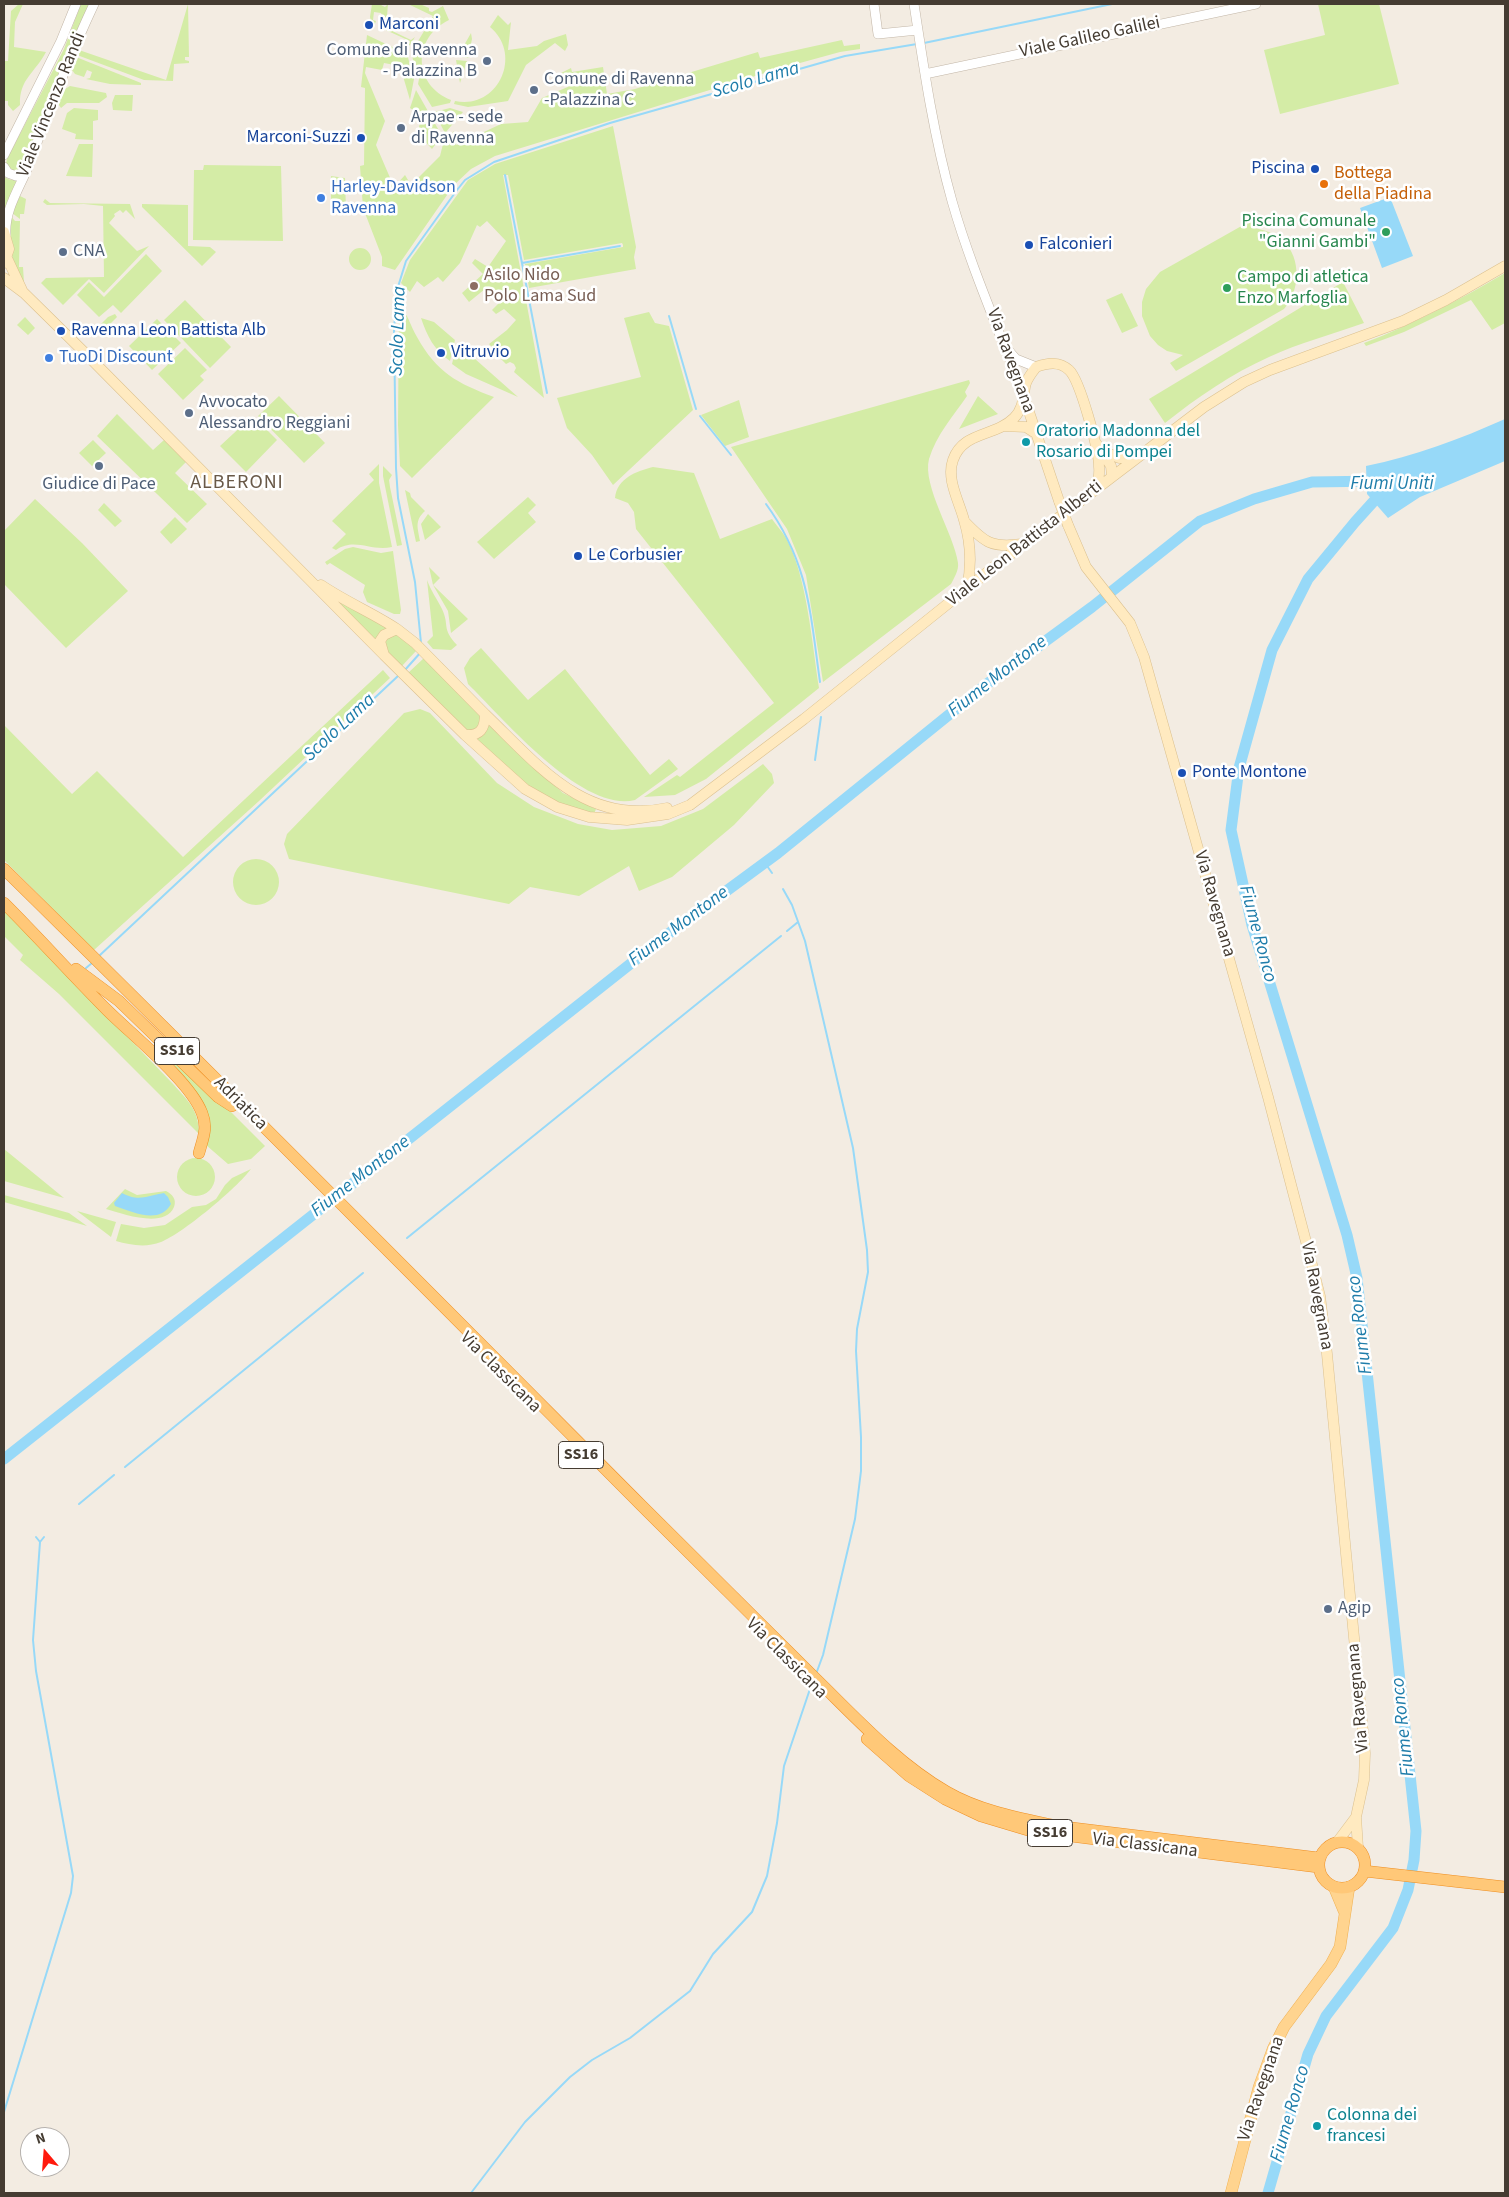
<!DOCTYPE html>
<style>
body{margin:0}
#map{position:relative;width:1509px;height:2197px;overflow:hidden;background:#f3ece2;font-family:"Source Sans 3",sans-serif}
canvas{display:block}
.frame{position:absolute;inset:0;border:5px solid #453c32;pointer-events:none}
.north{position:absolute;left:20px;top:2127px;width:50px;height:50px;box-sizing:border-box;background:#fff;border:1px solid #b5b1ad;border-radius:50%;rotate:342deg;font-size:14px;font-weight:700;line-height:20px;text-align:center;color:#453c32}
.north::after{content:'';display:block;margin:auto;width:18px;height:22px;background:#ff1a0d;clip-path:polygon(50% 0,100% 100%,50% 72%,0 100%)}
</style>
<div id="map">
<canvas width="1509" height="2197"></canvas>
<div class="frame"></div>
<div class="north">N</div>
</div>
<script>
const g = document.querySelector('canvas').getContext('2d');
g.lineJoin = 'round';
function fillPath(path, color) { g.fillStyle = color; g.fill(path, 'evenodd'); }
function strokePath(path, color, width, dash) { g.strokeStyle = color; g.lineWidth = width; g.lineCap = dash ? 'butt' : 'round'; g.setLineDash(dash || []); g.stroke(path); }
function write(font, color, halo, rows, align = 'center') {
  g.font = font + ' "Source Sans 3",sans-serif'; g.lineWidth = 5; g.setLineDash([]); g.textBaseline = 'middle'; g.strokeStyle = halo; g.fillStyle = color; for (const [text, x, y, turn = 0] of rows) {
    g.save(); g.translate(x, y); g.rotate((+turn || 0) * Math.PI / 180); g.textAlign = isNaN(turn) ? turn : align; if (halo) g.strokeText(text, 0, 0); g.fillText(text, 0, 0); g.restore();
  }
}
fillPath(new Path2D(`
 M19,4H23L15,22L14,47L46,52C35,73 19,79 20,105L13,111L8,105V101H4L5,61H8L11,11Z
 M81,4H90L48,99L24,169L13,172L6,164L7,159L64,49Z
 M188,4L189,57H185V60L189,61V63L174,64L173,81L144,80L77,55L79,50L166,80Z
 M372,4H379L385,7L388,4L386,28L411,40L415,37L410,45L408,46L410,41L379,27L384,19L381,13L374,12L373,20L376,21L373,29L369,27L372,25L370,17Z
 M408,4H420L429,8V11L432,12L443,6L449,20C412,38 413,85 451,100L450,103L432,107L418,84L419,79L411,53L433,16Z
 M1318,4H1379L1399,84L1280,114L1264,50L1325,35Z
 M498,15L508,25L511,22L508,50L537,46L544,41L566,34L568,45L565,51L555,43L526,65L508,101L468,107L454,104L455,101C499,110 523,54 490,27Z
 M471,33L472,39L468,58L458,56Z
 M367,35L407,54L414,79L410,100L400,66L384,63L382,70L366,67L365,73L385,121L376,145L394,187L405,175L411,185L440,156L443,144L454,131L456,145L501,124L528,122L542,98L570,86L561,73L571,68L572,72L603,67L607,94L635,89L758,52L760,58L842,40L844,46L860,44V49L840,52L778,69L495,156L471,169L454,185L395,270L382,266V257L363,208L360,166L364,165L365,88L361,87Z
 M76,57L141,83V85L110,84L86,79L90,78L92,72L87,70L84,77L75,74L72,70Z
 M456,60L467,61L460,83Z
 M70,86L106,93L107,97L99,103H67L61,108L57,102L63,90Z
 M416,90L442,136L432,149L418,134L421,115L410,108Z
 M115,95H133L132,111L113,110L112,103Z
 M74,108L98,110V120L93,121V140L75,139L76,134L62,129L67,113Z
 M450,108L463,112L445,133L434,112Z
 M613,126L636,247L634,257L636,269L529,288L525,264L623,247V245L622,243L524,260L508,175H503L544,398L514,372L516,368L514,364L510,362L506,364L501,359L502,358L489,344L507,330L516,320L504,309L496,314L492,310L500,302L485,289L469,302L462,293L483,274L472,263L475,259L488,267L506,241L487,221L480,227L477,225L460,263L443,282L438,277L424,287L417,281L410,292L401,283L410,260L468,180L495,164Z
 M79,144H93L92,177L66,176Z
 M204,165L281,166L283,241L193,240L194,170H203Z
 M331,176L345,178L346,211L331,210Z
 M4,177L11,180H19L4,219Z
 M20,196L26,199L24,214H20V219L12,213Z
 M45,199L50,203L130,204L135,219L126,210L123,213L120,210L114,214L115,216L109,223L137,251L149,246L104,293L89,279L63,305L41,283L46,278L104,277L103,206L84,204L47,205L43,202Z
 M142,204L188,205V246L210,247L216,252L202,266L142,207Z
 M10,215L15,221H20L19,267H23L24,283C11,260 6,241 10,215Z
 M1261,215L1265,222L1254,228C1264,230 1275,233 1283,240C1302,259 1300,291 1284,309L1176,371L1170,363L1183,355L1167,351L1158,345L1150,336L1142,316V302L1146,289L1160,272Z
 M349 259a11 11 0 1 1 22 0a11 11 0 1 1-22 0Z
 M146,254L162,271L121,313L113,305L99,317L77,295L89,282L104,297Z
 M1505,273V323L1492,330L1471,300L1404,332L1366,346L1364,343C1414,324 1459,300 1505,273Z
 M1343,282L1364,323C1333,334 1299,343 1269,357C1231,374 1198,397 1165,423L1149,399Z
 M1122,293L1138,326L1122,333L1106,300Z
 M185,300L231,347L210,368L164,320Z
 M399,304C408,314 410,325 417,337C437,373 457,383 494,397L412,478L400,466L398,425Z
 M649,312L655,323L669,326L693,410L613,485L592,455L567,428L557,398L641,377L624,318Z
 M115,314L117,317L104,330L99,326L108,317Z
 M25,317L35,328L28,335L17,325Z
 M421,318L434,322L455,340L450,361C434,350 427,336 421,318Z
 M157,319L181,343L152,370L129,346Z
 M457,343L518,397L466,374L452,364Z
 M185,348L207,370L200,376L204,380L183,400L158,374Z
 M969,380L970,383L965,392L967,396C954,415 936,435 929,459C922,486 954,534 958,563C959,570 954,578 951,584L823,682L806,575L787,529L731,447Z
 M279,396L325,443L304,463L258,416Z
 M978,396L998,414L959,429Z
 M739,400L749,437L725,446L701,415Z
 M117,414L153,450L164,440L186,462L175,473L207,504L187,523L97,436Z
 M256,419L277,440L246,472L220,446L247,421L250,425Z
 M93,440L106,453L92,466L79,453Z
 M379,464V483L392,547C371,552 355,537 336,550L332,548L346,534L332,521L374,480L369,474Z
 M383,466L392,475L389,480L390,487L402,545L397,546L383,476Z
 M653,467L694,473L720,539L772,519C776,525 782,531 786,538C807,576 812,644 819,688L706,779L675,795L644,797L677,775L680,777L774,703L636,529L634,512L628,503L615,498C617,478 637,471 653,467Z
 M405,490L410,493L411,497L425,511C414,521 418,528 420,541L416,542Z
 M528,497L536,505L528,513L536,522L494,559L477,542Z
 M35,499L82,543L128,591L66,648L4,584V531Z
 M104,503L122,521L115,527L98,510Z
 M428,514L441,527L425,540L421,524Z
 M175,517L187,529L171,544L160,532Z
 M353,547L381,553L393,551L401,610L400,614H394L367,602L363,592L365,585L330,563L327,565L325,562L345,549Z
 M429,567L440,578L433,585L468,619L451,633L448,611L433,585Z
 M427,580C431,591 437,599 442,609C450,626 441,628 457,645L451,650L433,649L427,642L433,636Z
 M337,601L390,626L380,633L377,642Z
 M400,634L416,651L401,667C392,657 383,652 386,638L391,635Z
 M481,648L528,700L565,669L650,775L669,759L678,769L635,800C582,813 503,718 468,684L464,668L470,658Z
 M424,658L480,716L481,724L474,731L465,730L408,673Z
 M383,670L390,678L259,801L94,950L4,860V725L72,794L97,771L183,857Z
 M420,709L430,713L497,783L534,807L578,824L612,830L661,826L703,809L763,764L772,774L774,783L734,825L672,877L639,891L629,866L579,896L530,887L509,904L289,859L284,844L287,834L404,713Z
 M488,724L563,793L596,809L594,814C576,810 559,805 543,796C517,781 494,758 472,739Z
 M233 882a23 23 0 1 1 46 0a23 23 0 1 1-46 0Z
 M4,909L174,1085C188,1101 199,1110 199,1134L59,994L20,960L23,955L4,936Z
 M159,1047L228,1109L265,1146L251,1159L228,1164L206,1145L201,1099Z
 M4,1149L64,1198L4,1181Z
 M177 1177a19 19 0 1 1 38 0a19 19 0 1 1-38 0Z
 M251,1169C237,1188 182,1234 161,1242C146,1248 130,1245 116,1241L121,1224L144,1228L165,1225L192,1207L206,1205L216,1199L225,1185L232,1178Z
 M125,1189L137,1195L166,1191C172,1194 177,1199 174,1207C165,1229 123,1214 106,1209Z
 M4,1195L69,1213L87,1226L4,1202Z
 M77,1211L116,1222L111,1237Z`), '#d4eca6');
fillPath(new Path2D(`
 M1390,197L1413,256L1382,268L1360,208Z
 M1505,419V461L1420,497L1388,518L1367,494L1366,466C1415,456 1460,439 1505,419Z
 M122,1193C139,1202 146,1196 164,1193L168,1197L171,1204C159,1225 133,1212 115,1206L114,1203Z`), '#97d9f8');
strokePath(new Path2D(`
 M924,43L1112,4
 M505,175L547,393
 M522,263L620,246
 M669,316L696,409
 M700,416L731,455
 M766,504C809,563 810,612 820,682
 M421,643L415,582L398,498L396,468L394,329L397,290L406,261L457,190L465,180L494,162L610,123L845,56L917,44
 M404,671L421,652
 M815,760L821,717
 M765,863L772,873
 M783,889L792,905L805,941L853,1148L867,1250L868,1272L857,1329L856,1351L861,1437V1471L855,1519L823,1655L816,1674
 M787,931L798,922
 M99,956L398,676
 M86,968L92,963
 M407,1238L781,936
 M125,1467L363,1273
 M79,1504L114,1475
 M36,1537L40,1542
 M4,2112L71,1893L73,1876L36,1671L33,1640L40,1542L44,1537
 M471,2193L525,2122L570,2077L592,2060L630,2038L690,1991L713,1954L752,1912L767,1876L777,1823L784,1766L812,1683`), '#97d9f8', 2);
strokePath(new Path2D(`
 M4,1459L672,931L778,853L987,684L1092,607L1200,521L1254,499L1312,482L1381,481
 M1268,2193L1308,2054L1326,2016L1393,1928L1408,1890L1414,1860L1416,1831L1357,1278L1347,1235L1252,925L1231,830L1239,768L1272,650L1308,579L1355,522L1383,491`), '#97d9f8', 11);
const tertiary = new Path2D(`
 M874,4L878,34L918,30
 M914,4C924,70 934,137 952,201C971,268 1000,332 1024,397
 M925,74L1256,4
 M4,155L61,41L76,4
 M4,167L8,173L16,176L25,171
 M6,235C4,211 19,189 28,167C48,112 69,57 94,4
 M1009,351L1016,359L1036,367`);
const secondary = new Path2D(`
 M4,232L9,249L4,263
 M7,258L22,290
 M4,278L24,293L87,355L384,655
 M1025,400L1059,501
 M1004,426L1026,427L1037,434
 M1096,443L1111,466L1112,476
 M1103,451L1119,458L1137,457
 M965,522C985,543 992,548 1022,544
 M1068,525L1086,567L1130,623L1144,657L1268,1097L1309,1253L1320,1296L1327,1354L1365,1753L1364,1780L1356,1817L1338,1841
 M321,585C346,602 373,613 397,629
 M967,588C972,564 971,543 964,520C959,501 946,479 953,460C963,431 995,437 1014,418C1023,409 1023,399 1025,387C1026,379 1032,373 1036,367C1048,363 1059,361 1069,370C1080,380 1099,450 1099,467C1100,475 1098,482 1096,490
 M397,629L415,643L485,714C485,729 480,736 465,735L384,655L380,641L384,635Z
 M485,714C538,765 585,826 667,808
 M465,735L525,789L557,807L589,817L627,820L668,814L690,805L804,719L995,566L1204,407L1244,382L1270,370L1403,321L1446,300L1505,266
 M1356,1817L1358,1848`);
const primary = new Path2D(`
 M1334,1887L1344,1911
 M1231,2193L1259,2087L1273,2049L1284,2027L1331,1964L1340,1947L1349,1887`);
const trunk = new Path2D(`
 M4,869C218,1079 430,1293 642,1506C700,1564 758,1621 816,1679C856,1718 897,1763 947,1792C980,1811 1019,1818 1056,1826L1319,1858
 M4,903C39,938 72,975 107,1010C132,1035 190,1081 202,1113C208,1128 203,1138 199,1153
 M76,969L119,1001L218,1097L232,1106
 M867,1739L909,1776L945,1799L981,1816L1031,1831L1318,1867
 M1319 1865a23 23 0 1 1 46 0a23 23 0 1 1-46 0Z
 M1364,1871L1505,1887`);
strokePath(tertiary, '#c2b6a7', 10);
strokePath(secondary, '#dbc08e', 11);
strokePath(primary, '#f0b153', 12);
strokePath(trunk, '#ee8e22', 12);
strokePath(tertiary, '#fff', 9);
strokePath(secondary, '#ffeac0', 10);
strokePath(primary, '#ffd48f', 11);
strokePath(trunk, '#ffc878', 11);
const secondaryBridge = new Path2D(`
 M1059,501L1068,525`);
strokePath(secondaryBridge, '#dbc08e', 11, []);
strokePath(secondaryBridge, '#ffeac0', 10);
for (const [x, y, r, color] of [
 [369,25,5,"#1a4fb4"],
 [487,61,5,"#5c6f8a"],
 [534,90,5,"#5c6f8a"],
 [401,128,5,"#5c6f8a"],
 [361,138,5,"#1a4fb4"],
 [1315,169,5,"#1a4fb4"],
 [1324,184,5,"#e8710a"],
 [321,198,5,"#3f7fe0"],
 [1386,232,5,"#2e9e5b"],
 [1029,245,5,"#1a4fb4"],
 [63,252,5,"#5c6f8a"],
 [474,286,5,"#8d6e63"],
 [1227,288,5,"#2e9e5b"],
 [61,331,5,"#1a4fb4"],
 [441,353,5,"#1a4fb4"],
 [49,358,5,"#3f7fe0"],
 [189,413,5,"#5c6f8a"],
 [1026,442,5,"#0f9aa8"],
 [99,466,5,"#5c6f8a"],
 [578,556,5,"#1a4fb4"],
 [1182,773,5,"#1a4fb4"],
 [1328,1609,5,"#5c6f8a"],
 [1317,2126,5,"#0f9aa8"]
]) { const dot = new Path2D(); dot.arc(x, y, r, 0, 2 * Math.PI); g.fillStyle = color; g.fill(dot); strokePath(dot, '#fff', 2); }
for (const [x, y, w] of [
 [177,1051,45],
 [581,1455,45],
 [1050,1833,45]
]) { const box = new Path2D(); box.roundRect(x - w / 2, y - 13.5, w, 27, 4); g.fillStyle = '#fff'; g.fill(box); strokePath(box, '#453c32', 1); }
write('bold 16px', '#453c32', null, [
 ["SS16",177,1051],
 ["SS16",581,1455],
 ["SS16",1050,1833]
]);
write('18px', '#164399', '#fff', [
 ["Marconi",379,25],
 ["Marconi-Suzzi",351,138,"right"],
 ["Piscina",1305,169,"right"],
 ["Falconieri",1039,245],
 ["Ravenna Leon Battista Alb",71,331],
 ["Vitruvio",451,353],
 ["Le Corbusier",588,556],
 ["Ponte Montone",1192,773]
], 'left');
write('18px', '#453c32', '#fff', [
 ["Viale Galileo Galilei",1090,38,-12],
 ["Viale Vincenzo Randi",52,105,-68],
 ["Via Ravegnana",1010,361,70],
 ["Viale Leon Battista Alberti",1025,544,-38],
 ["Via Ravegnana",1214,904,74],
 ["Adriatica",240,1104,45],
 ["Via Ravegnana",1316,1296,79],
 ["Via Classicana",500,1373,45],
 ["Via Classicana",786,1659,45],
 ["Via Ravegnana",1359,1698,-95],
 ["Via Classicana",1145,1846,7],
 ["Via Ravegnana",1262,2089,-71]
]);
write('18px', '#4e5e75', '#fff', [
 ["Comune di Ravenna",477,51,"right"],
 ["- Palazzina B",477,72,"right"],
 ["Comune di Ravenna",544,80],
 ["-Palazzina C",544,101],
 ["Arpae - sede",411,118],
 ["di Ravenna",411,139],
 ["CNA",73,252],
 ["Avvocato",199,403],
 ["Alessandro Reggiani",199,424],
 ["Giudice di Pace",99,485,"center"],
 ["Agip",1338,1609]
], 'left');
write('18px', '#c56008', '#fff', [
 ["Bottega",1334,174],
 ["della Piadina",1334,195]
], 'left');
write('18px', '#366cbe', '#fff', [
 ["Harley-Davidson",331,188],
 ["Ravenna",331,209],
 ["TuoDi Discount",59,358]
], 'left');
write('18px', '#27864d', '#fff', [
 ["Piscina Comunale",1376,222],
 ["\"Gianni Gambi\"",1376,243],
 ["Campo di atletica",1237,278,"left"],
 ["Enzo Marfoglia",1237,299,"left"]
], 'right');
write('18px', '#785e54', '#fff', [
 ["Asilo Nido",484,276],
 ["Polo Lama Sud",484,297]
], 'left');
write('18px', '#0d838f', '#fff', [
 ["Oratorio Madonna del",1036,432],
 ["Rosario di Pompei",1036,453],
 ["Colonna dei",1327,2116],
 ["francesi",1327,2137]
], 'left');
write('italic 19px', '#1f7daa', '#fff', [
 ["Scolo Lama",756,81,-16],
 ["Scolo Lama",399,331,-88],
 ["Fiumi Uniti",1392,485],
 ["Fiume Montone",998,677,-38],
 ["Scolo Lama",340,728,-43],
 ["Fiume Montone",679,927,-37],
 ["Fiume Ronco",1257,934,75],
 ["Fiume Montone",361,1177,-38],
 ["Fiume Ronco",1361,1325,-97],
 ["Fiume Ronco",1404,1727,-96],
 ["Fiume Ronco",1291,2114,-74]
]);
g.letterSpacing = '1px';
write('20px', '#695948', '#fff', [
 ["ALBERONI",237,484]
]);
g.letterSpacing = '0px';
</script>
